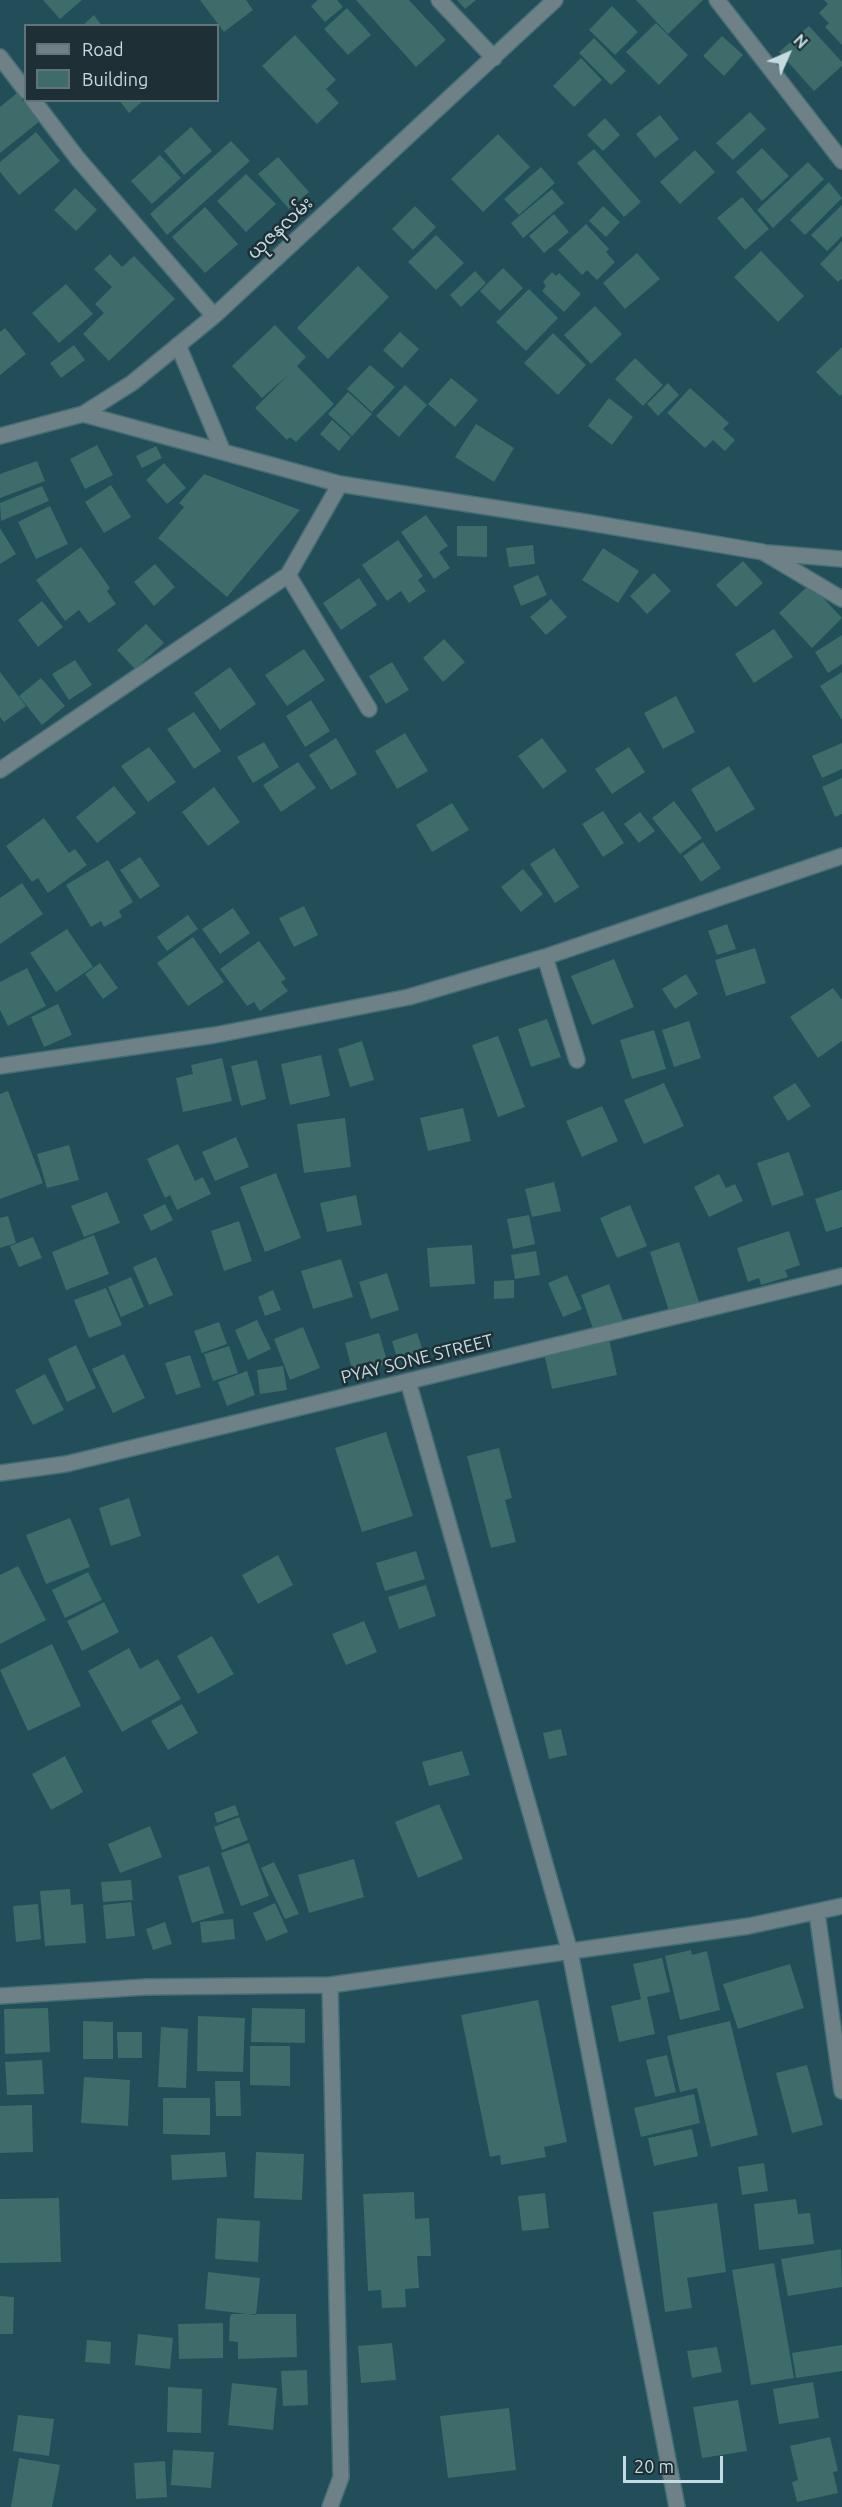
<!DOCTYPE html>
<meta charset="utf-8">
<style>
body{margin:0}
#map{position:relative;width:842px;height:2507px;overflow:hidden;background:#214e58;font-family:Ubuntu,sans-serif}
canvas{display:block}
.legend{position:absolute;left:24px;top:24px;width:195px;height:78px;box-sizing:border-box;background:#1e3035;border:2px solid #60747a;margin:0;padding:8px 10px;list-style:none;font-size:18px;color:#c4dbe1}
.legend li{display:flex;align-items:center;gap:12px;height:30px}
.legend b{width:30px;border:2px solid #60747a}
.north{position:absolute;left:758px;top:24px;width:60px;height:60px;-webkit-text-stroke:4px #1e3035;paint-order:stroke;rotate:45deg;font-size:16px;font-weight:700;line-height:24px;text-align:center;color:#c4dbe1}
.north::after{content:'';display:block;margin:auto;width:21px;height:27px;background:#c4dbe1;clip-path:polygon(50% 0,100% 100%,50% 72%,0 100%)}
.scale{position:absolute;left:623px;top:2456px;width:100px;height:27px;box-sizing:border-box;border:3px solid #c4dbe1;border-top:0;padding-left:8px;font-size:18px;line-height:21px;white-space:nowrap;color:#c4dbe1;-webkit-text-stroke:4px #1e3035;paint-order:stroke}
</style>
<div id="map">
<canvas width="842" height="2507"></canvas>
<ul class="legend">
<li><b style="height:8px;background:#6e8186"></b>Road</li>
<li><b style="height:16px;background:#3d6c6b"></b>Building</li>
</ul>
<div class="north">N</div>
<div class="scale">20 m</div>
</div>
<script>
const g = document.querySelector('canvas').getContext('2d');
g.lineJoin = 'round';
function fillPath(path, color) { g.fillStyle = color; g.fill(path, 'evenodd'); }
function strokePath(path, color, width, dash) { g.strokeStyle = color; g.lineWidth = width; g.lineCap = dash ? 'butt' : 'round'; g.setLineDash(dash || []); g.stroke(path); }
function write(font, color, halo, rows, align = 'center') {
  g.font = font + ' Ubuntu,"Noto Sans Myanmar",sans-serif'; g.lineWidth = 5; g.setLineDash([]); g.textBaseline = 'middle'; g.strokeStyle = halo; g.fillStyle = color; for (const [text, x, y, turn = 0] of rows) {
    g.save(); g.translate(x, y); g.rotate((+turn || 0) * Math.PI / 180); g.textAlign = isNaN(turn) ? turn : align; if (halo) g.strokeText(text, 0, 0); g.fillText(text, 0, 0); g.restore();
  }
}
fillPath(new Path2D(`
 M43,0H82L60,19Z
 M200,0H246L253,10L224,32Z
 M318,0H337L343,7L325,22L311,6Z
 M356,0H409L446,40L416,67Z
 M457,0H476L465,9Z
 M636,0H703L668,34Z
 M824,0H842V45L825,27L829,23L819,13L828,4Z
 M612,6L638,32L615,55L589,30Z
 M347,8L371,35L348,55L324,29Z
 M94,15L102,26H82Z
 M656,23L688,55L659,85L626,52Z
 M809,26L842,62V66L814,91L779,52Z
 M295,35L336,80L326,89L339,103L317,124L262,66Z
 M722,36L743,55L724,76L703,56Z
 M594,38L626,71L611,85L579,53Z
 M581,58L602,80L574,107L553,86Z
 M17,93L40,121L0,153V107Z
 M119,100H144L129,113Z
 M750,112L766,129L733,160L716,143Z
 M660,115L679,139L655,158L636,134Z
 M605,118L620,135L603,151L587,135Z
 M191,127L212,151L184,175L164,151Z
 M36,132L60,161L19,195L0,172V162Z
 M498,134L530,167L483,212L451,179Z
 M231,141L250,161L167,235L150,214Z
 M762,148L789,176L762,201L736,172Z
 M594,149L641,202L624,217L577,163Z
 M695,150L715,172L680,204L660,182Z
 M160,155L181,178L152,204L131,181Z
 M278,157L309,192L289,209L258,174Z
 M808,162L824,179L773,228L757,210Z
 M541,167L555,183L519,215L504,199Z
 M246,174L276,204L246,232L217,201Z
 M829,182L842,198L805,235L790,220Z
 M75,188L97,210L76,231L54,210Z
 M552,189L564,203L523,238L511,223Z
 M742,197L769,229L745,250L717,218Z
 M842,205V236L827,251L811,235Z
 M415,206L436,227L413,250L392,229Z
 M603,206L620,222L606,237L589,221Z
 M205,207L238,244L205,273L172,237Z
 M554,214L569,232L544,253L529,236Z
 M586,224L609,249L606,252L615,262L597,280L587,270L582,275L558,250Z
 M436,235L464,263L436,290L408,262Z
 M842,241V279L838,282L820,264Z
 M761,251L804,296L778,322L734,277Z
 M637,253L660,279L625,309L603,283Z
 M110,254L122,267L134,256L175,299L109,361L83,334L104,313L95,304L112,287L94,269Z
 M358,266L389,297L328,359L297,328Z
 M503,268L523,288L500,311L480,291Z
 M475,271L486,283L461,307L450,295Z
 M552,272L556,276L559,273L581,294L564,312L542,291L546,286L543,282Z
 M66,284L93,314L59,343L32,313Z
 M529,289L558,318L526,351L496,322Z
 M595,306L622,334L591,364L564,335Z
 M275,325L306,357L297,366L334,404L296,442L290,437L287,440L255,408L289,374L262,398L232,366Z
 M5,328L26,354L0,375V332Z
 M400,332L419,349L402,368L383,350Z
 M553,333L586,365L558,395L524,363Z
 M74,345L85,360L61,378L50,363Z
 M842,347V394L840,396L816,372Z
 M635,358L663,385L643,406L615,379Z
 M370,365L395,387L372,412L347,389Z
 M451,378L478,400L455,427L428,404Z
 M668,383L679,395L658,416L647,404Z
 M405,385L427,405L399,437L376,416Z
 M690,388L729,423L723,429L735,440L725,451L713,440L705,448L667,413Z
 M348,392L372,414L352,436L328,414Z
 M609,398L633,417L612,445L588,426Z
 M332,420L351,437L339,451L320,434Z
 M476,424L514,448L494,482L455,457Z
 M97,445L113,475L85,489L70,459Z
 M156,446L162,458L142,468L136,456Z
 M37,461L45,481L0,498V474Z
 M164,463L186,488L167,504L146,480Z
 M204,474L300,510L227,597L158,538L184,507L179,503Z
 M111,485L131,517L104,533L85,502Z
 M42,486L49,501L1,521L0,503Z
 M50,506L68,544L36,559L18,522Z
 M426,515L448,546L439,552L450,568L434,579L401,532Z
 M457,526H487V557L457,556Z
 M0,528L16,554L0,564Z
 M398,540L423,576L418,580L426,591L409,603L401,591L387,601L362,565Z
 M533,545L535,564L509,567L506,548Z
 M81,547L110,588L107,591L116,604L89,623L79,610L65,621L36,580Z
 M603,548L639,571L618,603L582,580Z
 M743,561L763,583L736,607L716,585Z
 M155,564L175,587L154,606L134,582Z
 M654,573L671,591L647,614L630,596Z
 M538,575L547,595L521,606L513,586Z
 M359,578L377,605L341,630L323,603Z
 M810,584L842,618L812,648L779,613Z
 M551,599L567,617L546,635L530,617Z
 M42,601L63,627L38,647L18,620Z
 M146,624L164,643L135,669L117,650Z
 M774,629L793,657L754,683L735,654Z
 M842,635V664L828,673L815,652Z
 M444,639L465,662L443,682L423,658Z
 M304,649L325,680L287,706L265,675Z
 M75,660L92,685L69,700L52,674Z
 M392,662L409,690L386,704L369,676Z
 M230,667L256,704L220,730L194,693Z
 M0,672L26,706L4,722L0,717Z
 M842,672V720L820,686Z
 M41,678L65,706L42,725L19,696Z
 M676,696L695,732L663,749L644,713Z
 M311,700L330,731L305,747L286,716Z
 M194,712L221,751L194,769L167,729Z
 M405,733L428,771L397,789L375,751Z
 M336,738L357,774L331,790L309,755Z
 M542,738L567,771L543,789L518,756Z
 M264,742L279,767L253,783L237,757Z
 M842,743V769L822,778L812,756Z
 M149,747L176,782L148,802L121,766Z
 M629,747L645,772L612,794L595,769Z
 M298,762L316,788L281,812L263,785Z
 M729,766L755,809L716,832L691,789Z
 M842,778V814L835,817L822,787Z
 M114,786L136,813L97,843L76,817Z
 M214,787L240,822L208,846L182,812Z
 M674,801L702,838L680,854L652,818Z
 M452,803L469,830L432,852L416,825Z
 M603,811L624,843L603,857L582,824Z
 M640,812L655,831L639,843L624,824Z
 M44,818L69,853L75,849L87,865L48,893L38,878L32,882L6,846Z
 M703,842L721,868L701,882L683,856Z
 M554,848L579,887L555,903L530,864Z
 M140,857L160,886L140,899L120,870Z
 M108,860L133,902L119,911L122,917L104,927L101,921L91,927L66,885Z
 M523,869L543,894L521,912L501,887Z
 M22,883L43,914L0,944V898Z
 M304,906L318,935L294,947L279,918Z
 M233,908L250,933L220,954L202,929Z
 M188,915L198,929L167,951L157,937Z
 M727,924L736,949L717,955L708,931Z
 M67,929L93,967L56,992L30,953Z
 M193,937L224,982L188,1006L157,963Z
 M259,941L286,979L281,982L288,991L260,1011L254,1002L247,1006L220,969Z
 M755,948L766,983L726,996L715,960Z
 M614,959L634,1007L592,1025L571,976Z
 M100,963L118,988L103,999L85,974Z
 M27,968L46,1006L8,1026L0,1010V982Z
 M686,974L698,994L675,1009L662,989Z
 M833,988L842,1000V1041L818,1058L790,1017Z
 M58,1004L72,1035L44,1047L31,1017Z
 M547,1019L561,1057L531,1067L518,1029Z
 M689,1021L701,1058L674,1067L662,1030Z
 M654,1030L666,1069L632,1079L620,1040Z
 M498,1036L525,1107L498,1117L472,1045Z
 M362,1041L374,1080L350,1087L338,1049Z
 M321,1055L330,1096L290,1105L281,1064Z
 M222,1058L232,1101L183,1112L176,1078L193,1074L191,1065Z
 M257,1060L266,1099L241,1106L231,1066Z
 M664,1083L684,1126L644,1144L624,1100Z
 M795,1083L811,1106L788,1121L773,1097Z
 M8,1091L43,1183L0,1199V1094Z
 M602,1106L618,1141L582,1157L566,1121Z
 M463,1108L471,1141L428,1151L420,1118Z
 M345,1118L351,1167L304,1173L297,1124Z
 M236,1137L249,1167L215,1181L202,1152Z
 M178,1144L195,1181L203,1177L211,1194L177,1210L170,1195L165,1198L147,1159Z
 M69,1145L79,1180L47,1188L37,1154Z
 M789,1152L804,1195L772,1206L757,1163Z
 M276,1173L301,1238L265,1252L240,1187Z
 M719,1174L726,1188L735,1184L743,1201L709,1217L694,1187Z
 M554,1182L561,1211L532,1217L525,1189Z
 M842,1190V1227L826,1232L815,1199Z
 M107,1192L120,1223L84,1237L71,1206Z
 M356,1195L362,1225L327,1232L320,1203Z
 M165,1204L173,1220L151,1231L143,1215Z
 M630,1205L647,1246L617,1258L600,1218Z
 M529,1215L535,1244L513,1249L507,1219Z
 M8,1216L16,1243L0,1248V1218Z
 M239,1221L252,1261L224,1271L211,1231Z
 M789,1231L800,1265L785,1270L788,1277L761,1285L759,1278L748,1282L737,1248Z
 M94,1235L109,1274L66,1290L52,1252Z
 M33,1237L42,1258L19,1267L10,1246Z
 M679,1242L699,1302L669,1311L650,1252Z
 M472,1245L475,1284L430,1287L427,1248Z
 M536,1251L540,1275L515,1279L511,1255Z
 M156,1257L173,1295L149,1305L133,1267Z
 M341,1259L353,1297L313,1309L301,1271Z
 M387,1273L399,1310L371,1319L359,1282Z
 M567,1275L582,1309L563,1317L548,1283Z
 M131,1277L144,1307L121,1317L108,1287Z
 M514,1280V1298L494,1299V1281Z
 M609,1284L624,1323L595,1334L581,1295Z
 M106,1288L122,1325L89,1338L74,1300Z
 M273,1290L281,1310L265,1316L258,1297Z
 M257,1320L271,1349L248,1360L235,1330Z
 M219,1322L227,1344L202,1353L194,1331Z
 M303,1327L320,1368L290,1380L274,1339Z
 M379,1333L388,1364L353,1373L345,1343Z
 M417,1333L423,1351L397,1358L392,1341Z
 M609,1339L617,1375L552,1389L544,1353Z
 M76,1345L96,1388L67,1402L48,1359Z
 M229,1346L238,1373L213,1381L204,1354Z
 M124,1354L145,1398L113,1413L92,1369Z
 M190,1355L201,1387L176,1395L165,1363Z
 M283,1366L287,1390L260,1394L257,1370Z
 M247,1371L255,1395L227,1406L218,1382Z
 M45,1374L64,1410L33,1425L15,1390Z
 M386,1432L413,1516L362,1532L335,1448Z
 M499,1448L512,1498L505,1500L516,1542L491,1548L467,1456Z
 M129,1498L141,1536L111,1546L99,1508Z
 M70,1518L90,1567L46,1584L26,1535Z
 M416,1551L425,1579L385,1591L376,1563Z
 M278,1555L293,1585L258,1604L242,1575Z
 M18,1566L46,1620L0,1644V1575Z
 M88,1572L102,1600L65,1618L52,1590Z
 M426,1585L436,1616L399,1629L388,1597Z
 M104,1602L119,1632L82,1651L67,1621Z
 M364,1621L377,1652L346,1665L332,1634Z
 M212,1636L234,1674L198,1694L177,1656Z
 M52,1644L81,1706L28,1731L0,1670Z
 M129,1648L140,1669L158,1659L181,1699L122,1732L88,1671Z
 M182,1704L198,1733L168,1750L151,1721Z
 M561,1729L567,1755L549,1759L543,1733Z
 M462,1751L470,1775L429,1786L422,1762Z
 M65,1756L83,1792L51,1810L32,1774Z
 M439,1804L463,1859L418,1878L395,1822Z
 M235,1805L239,1815L217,1823L214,1813Z
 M239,1817L248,1840L222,1850L214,1827Z
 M150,1826L162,1857L120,1873L108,1844Z
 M249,1843L269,1896L241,1906L221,1853Z
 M354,1859L364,1897L309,1913L298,1875Z
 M274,1862L299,1914L285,1919L261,1868Z
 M209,1866L224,1913L192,1923L178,1876Z
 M131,1880L133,1900L103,1902L101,1882Z
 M70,1889L71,1905L83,1904L86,1943L45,1946L40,1891Z
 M131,1902L135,1936L106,1939L103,1905Z
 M275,1903L288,1932L266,1941L253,1913Z
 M38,1904L41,1939L16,1942L13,1906Z
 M233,1919L235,1939L202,1943L200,1922Z
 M165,1922L172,1944L153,1950L146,1929Z
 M691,1950L692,1955L707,1951L720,2010L680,2020L665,1956Z
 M662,1958L670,1992L647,1997L655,2034L619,2042L611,2006L641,1999L633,1964Z
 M790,1964L804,2008L738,2029L723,1984Z
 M538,2000L567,2142L544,2147L546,2157L501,2165L500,2155L490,2157L461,2015Z
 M48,2008L50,2052L5,2054L4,2009Z
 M252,2008L305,2009V2043L251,2042Z
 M198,2016L245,2018L243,2072L197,2071Z
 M83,2021L113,2022V2059H83Z
 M730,2021L758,2135L711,2147L697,2088L680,2092L667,2036Z
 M161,2027L188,2029L186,2088L158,2087Z
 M117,2032H142V2058H118Z
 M250,2046H290V2086L250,2085Z
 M667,2055L676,2092L655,2097L646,2060Z
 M42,2060L44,2094L7,2095L5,2062Z
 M807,2065L823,2125L792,2133L776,2073Z
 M84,2077L130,2080L128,2126L81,2123Z
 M215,2081H240L241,2116H216Z
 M694,2094L700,2123L641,2137L634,2108Z
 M163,2098H210V2135L163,2134Z
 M32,2105L33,2152L0,2153V2106Z
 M692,2129L698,2156L654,2166L648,2138Z
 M225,2152L227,2177L172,2180L171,2155Z
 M256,2152L304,2154L302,2200L254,2198Z
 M764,2163L768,2191L742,2195L738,2167Z
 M414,2192L415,2219L429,2218L431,2256H417L419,2288L405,2289L406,2307L382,2308L381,2290L368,2291L363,2194Z
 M545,2193L549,2228L522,2231L518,2196Z
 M59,2198L61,2262L0,2263V2199Z
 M796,2199L798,2214L810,2213L814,2244L759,2250L754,2204Z
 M717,2203L726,2272L687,2278L692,2308L665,2312L653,2212Z
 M217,2218L260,2221L258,2262L215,2259Z
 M841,2249L842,2287L788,2296L781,2259Z
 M774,2263L794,2378L751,2385L732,2270Z
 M208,2272L260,2278L256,2315L205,2309Z
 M0,2296L14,2297L13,2334H0Z
 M232,2314H296L297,2357L238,2359V2342L229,2341L230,2316Z
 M223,2323V2358L179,2359L178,2324Z
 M138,2334L173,2338L170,2369L135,2365Z
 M87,2340L111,2342L110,2364L85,2362Z
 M392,2343L396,2380L361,2383L358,2346Z
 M842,2345V2371L796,2378L792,2353Z
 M717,2347L722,2372L692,2378L687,2351Z
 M307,2370L308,2405L283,2406L281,2371Z
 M813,2382L819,2418L779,2424L773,2389Z
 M232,2383L277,2388L273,2430L228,2425Z
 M168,2387L202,2389L201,2433L167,2432Z
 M738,2400L747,2451L702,2458L693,2407Z
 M509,2408L516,2470L448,2478L440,2416Z
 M18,2415L54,2419L49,2456L13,2451Z
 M830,2437L838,2471L833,2472L838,2493L797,2502L792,2482L798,2480L790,2446Z
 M173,2450L214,2452L211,2488L171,2485Z
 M19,2458L60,2465L52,2507H11Z
 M165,2461L167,2497L136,2499L134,2463Z`), '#3d6c6b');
const minor = new Path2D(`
 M439,0L494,58
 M717,0L842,161
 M0,57L26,91
 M33,100L78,159L214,316
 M83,414L223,452
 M0,436L83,414L132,383L214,316L555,0
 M340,484L585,522L763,552L842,599
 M769,553L842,559
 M288,575L369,709
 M0,770L288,575L340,484L223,452L178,345
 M545,957L577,1060
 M0,1066L215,1035L409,997L545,957L842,856
 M408,1381L570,1952L677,2507
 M0,1473L66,1464L842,1276
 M817,1913L842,2091
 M0,1996L146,1987L330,1985L749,1926L842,1906
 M330,2507L341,2477L330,1985`);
strokePath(minor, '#456d76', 18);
strokePath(minor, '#6e8186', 15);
write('18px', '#c4dbe1', '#1e3035', [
 ["ယုဇနလမ်း",280,228,-43],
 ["PYAY SONE STREET",417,1359,-14]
]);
</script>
